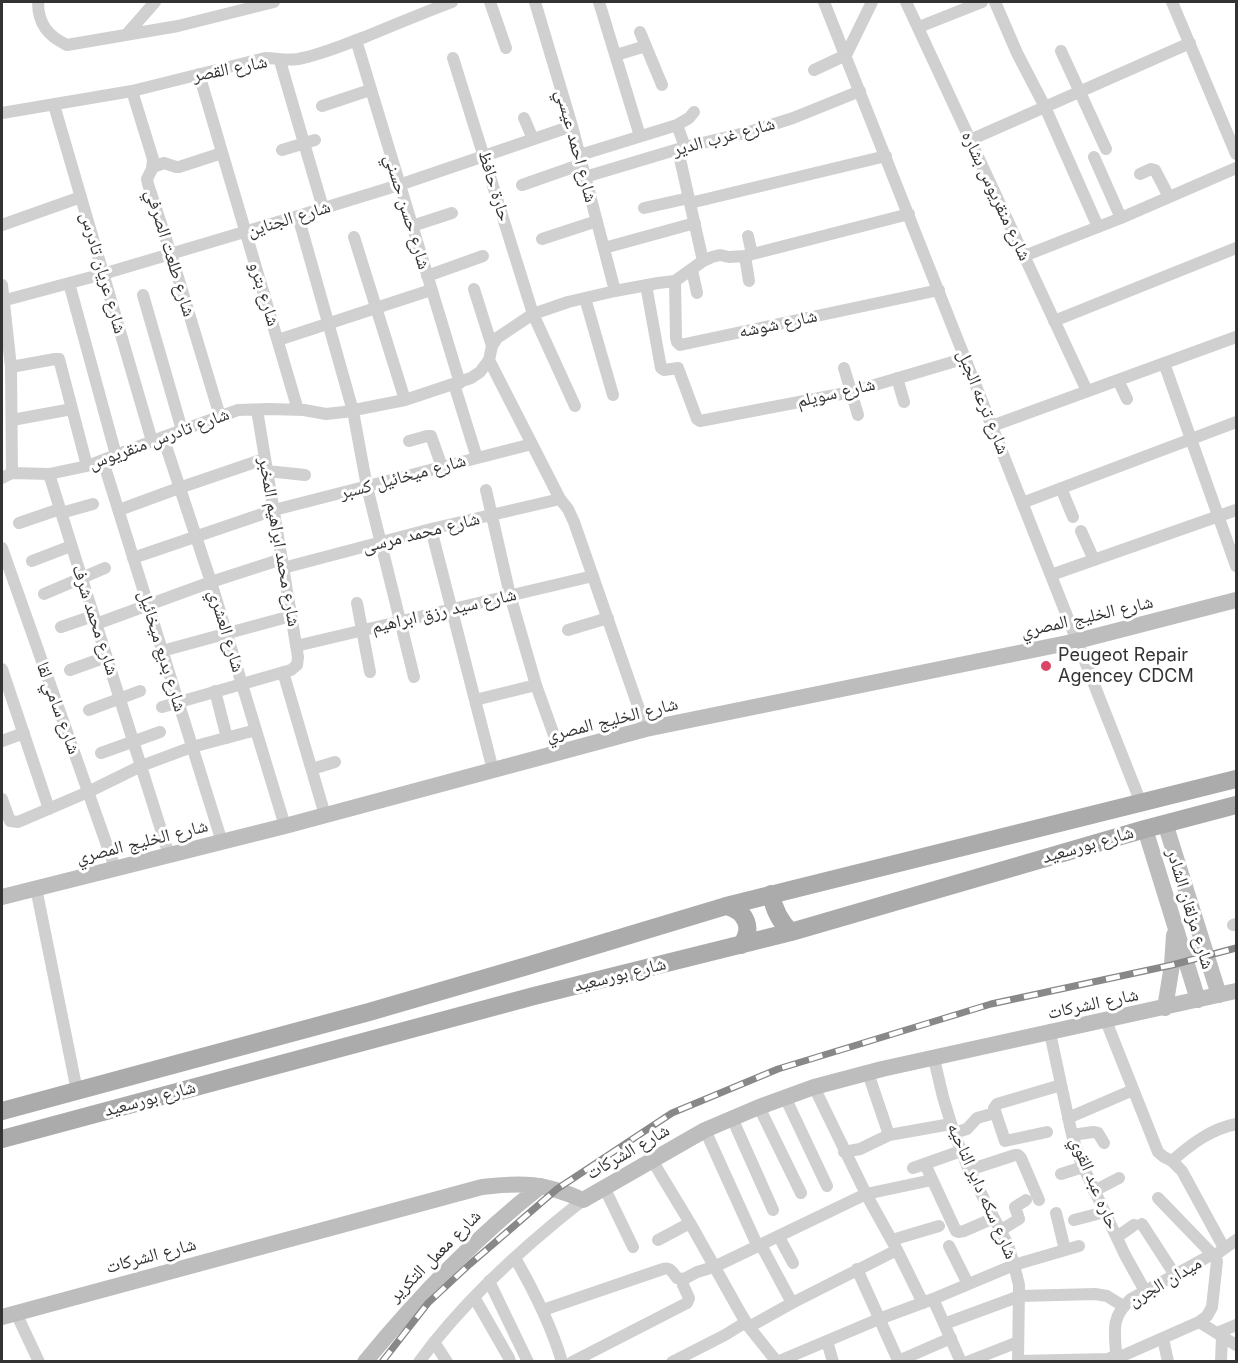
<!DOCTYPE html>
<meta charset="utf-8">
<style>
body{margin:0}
#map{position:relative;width:1238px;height:1363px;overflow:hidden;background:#fff;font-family:Inter,sans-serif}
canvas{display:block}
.frame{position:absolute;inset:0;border:3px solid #333;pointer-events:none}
</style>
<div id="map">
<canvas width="1238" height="1363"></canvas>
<div class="frame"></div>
</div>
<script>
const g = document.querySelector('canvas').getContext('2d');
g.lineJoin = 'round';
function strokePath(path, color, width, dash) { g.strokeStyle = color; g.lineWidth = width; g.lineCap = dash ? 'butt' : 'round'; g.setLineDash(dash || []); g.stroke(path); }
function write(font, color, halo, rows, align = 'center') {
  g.font = font + ' Inter,"Noto Naskh Arabic",sans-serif'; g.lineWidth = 6; g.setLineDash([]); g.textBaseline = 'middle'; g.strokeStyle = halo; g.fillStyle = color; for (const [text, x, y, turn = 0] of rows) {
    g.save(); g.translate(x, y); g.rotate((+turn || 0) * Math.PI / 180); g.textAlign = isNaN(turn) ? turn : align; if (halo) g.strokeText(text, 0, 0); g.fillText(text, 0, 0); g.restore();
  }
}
strokePath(new Path2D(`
 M38,2C38,24 48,36 67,45L178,26L274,2
 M490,2L506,48
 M535,2L572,126L615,291
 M599,2L640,136
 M824,2L1141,803
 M906,2L1087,391
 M995,2L1017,53L1045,107L1098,227
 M1172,2L1236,154
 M919,27L982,2
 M640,32L662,85
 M126,35L155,2
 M356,40L460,383
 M1061,51L1106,149
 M616,55L646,46
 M453,58L533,314L575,406
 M280,61L323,208
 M814,70L846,55L872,2
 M199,74L298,410
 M132,91L153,159L152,169L147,179L148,184L171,254L220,416
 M54,105L152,441
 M322,106L370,90
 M2,113L132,91L265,58C278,58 284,61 298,59C321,55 343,45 365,37C394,25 423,13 452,2
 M524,118L533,139
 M677,125L685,147
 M970,140L1190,43
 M282,150L315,140
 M678,150L703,261
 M580,155L677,125L689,118L694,112
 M1094,157L1121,218
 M153,167L164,163L176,167H179L222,153
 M1140,174L1151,169L1155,170L1169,197
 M585,177L685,147L749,132L793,118L860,91
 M522,185L582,164
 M690,203L886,156
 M644,208L689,198
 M298,216L353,411L367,487L414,677
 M2,225L81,197
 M412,226L452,213
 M748,236L752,254
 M354,237L405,400
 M542,239L597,221
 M604,248L695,223
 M745,256L749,281
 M1024,256L1121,218L1236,168
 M692,270L697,293
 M427,276L483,256
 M675,281L676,338L677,342L680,345L939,290
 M69,283L116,455
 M2,285L11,367L12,473
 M646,285L661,368L664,370L678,368L697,419L700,421L851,392L966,358
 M474,289L492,346
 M143,295L182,430
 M585,298L613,395
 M2,301L103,274L298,216L399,185L572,126
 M1054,321L1236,248
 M278,340L431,290
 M489,360L560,499L568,509L574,522L646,729
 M1164,363L1236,566
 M11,367L55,359H59L87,466
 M844,368L858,415
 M897,378L904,402
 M1118,380L1127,399
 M454,384L477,458
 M12,420L72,409
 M992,426L1236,337
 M163,437L211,582L285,826
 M409,441L427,436H431L442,467
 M103,461L222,842
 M267,471L305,475
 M49,474L169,855
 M2,478L12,473L49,474L87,466L163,437L238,410L269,409L304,410L326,414L344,412L405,400L471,378L480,372L489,360L492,346L497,338L533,314L568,302L615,291L658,283L675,281L703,261L712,257L720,255L729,257L745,256L909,214
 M1061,488L1073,517
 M486,490L510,595L536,685L560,752
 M1022,503L1236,422
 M119,510L179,488L264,459
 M61,513L93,504
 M19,523L60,509
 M431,529L493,770
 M1081,531L1094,560
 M2,548L115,868
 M133,558L274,510L532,444
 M32,561L71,546
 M283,568L431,529L560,499
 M1051,575L1236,510
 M44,594L105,568
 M357,603L370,672
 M96,624L211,582L282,559
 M61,627L93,616
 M568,630L608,618
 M296,646L593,576
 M162,651L291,616
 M2,669L49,809
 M70,670L106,657
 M283,672L325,815
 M215,691L227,738
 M475,700L536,685
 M162,707L291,670L297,665L298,657L257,410
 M89,710L140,691
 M2,741L24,733
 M101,753L160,732
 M312,769L335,762
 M2,799L10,821L18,822L88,792L141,766L192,747L256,730
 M36,888L77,1091
 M1233,925L1236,924
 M1106,1021L1158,1152L1164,1157L1172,1161L1182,1171L1224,1248
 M1050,1033L1072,1135L1081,1162L1125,1255L1145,1291
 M934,1059L943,1097L954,1133L969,1170L1008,1245L1014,1265L1019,1285L1018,1362
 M868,1073L889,1135
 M814,1087L866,1194L897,1250L923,1303
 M785,1097L827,1186
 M759,1107L801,1193
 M732,1118L773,1210
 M1068,1118L1133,1090
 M705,1130L758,1247
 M1047,1132L1005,1141L994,1108L997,1104L1061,1085
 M954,1133L967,1129L977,1118L995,1113
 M1072,1135L1093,1132L1098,1133L1104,1143
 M844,1152L860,1149L889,1135L951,1124
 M652,1160L690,1223L741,1314L749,1327L777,1362
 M1172,1161C1191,1144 1211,1129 1236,1124
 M925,1164L956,1231L958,1232L964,1231L994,1218
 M913,1168L961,1151
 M969,1170L1015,1155H1018L1021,1158L1039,1200
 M1061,1174L1083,1167
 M605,1189L633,1247
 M1094,1191L1119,1178
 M1158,1198L1214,1256L1236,1240
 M1056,1213L1065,1250
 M1074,1220L1105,1212
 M1142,1224L1175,1275
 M1001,1230L1019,1219L1015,1207L1026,1200
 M779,1237L793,1263
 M1117,1237L1134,1225
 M658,1240L690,1223
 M892,1240L939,1226
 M761,1245L792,1303
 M949,1246L968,1284
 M1211,1255L1214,1256L1217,1261L1212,1307L1207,1316L1199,1322L1122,1356H1118L1116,1352C1114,1328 1112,1316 1131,1299Z
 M515,1258C534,1291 551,1324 562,1362
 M857,1269L897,1358L903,1359L951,1338
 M489,1281L528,1362
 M474,1297L509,1358L510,1362
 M933,1299L961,1362
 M543,1310L663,1269C671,1267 672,1272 677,1278L684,1279L697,1272L714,1267L866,1194L932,1180
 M16,1313L39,1362
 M1199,1322L1236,1345
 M944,1324L1020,1296L1095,1294L1107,1296L1123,1306
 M749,1327L792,1303L897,1250
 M1217,1333L1236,1325
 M1163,1338L1168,1362
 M827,1341L833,1362
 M434,1342L447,1362
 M1018,1361L1108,1359L1117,1355
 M419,1362C464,1300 523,1247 583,1200
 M572,1362L687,1303L689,1298L683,1285L684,1279
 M672,1362L725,1335L746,1322
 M777,1362L879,1319L933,1299L1014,1265L1079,1246
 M967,1362L1018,1342
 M1221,1362L1222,1336`), '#d0d0d0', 12);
strokePath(new Path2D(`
 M1165,823L1219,995
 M1145,829L1198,1000
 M2,897L285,826L646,729L1077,641L1236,600
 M1165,1008L1172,965L1174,935
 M2,1317L482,1187C523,1182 545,1183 583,1200L705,1130L759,1107L814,1087L882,1069L1236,991
 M365,1362C418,1297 475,1238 541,1186`), '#bdbdbd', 16);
strokePath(new Path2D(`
 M771,894C774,910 780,922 791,932
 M726,906C746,911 754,928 741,945
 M2,1111L369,1012L527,966L726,906L1236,779
 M2,1139L534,996L791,932L1145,829L1236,805`), '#ababab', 18);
const rail = new Path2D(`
 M382,1362L428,1303L470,1264L557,1189L672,1113L778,1069L991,1004L1172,965L1236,948`);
strokePath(rail, '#888', 7);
strokePath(rail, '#fff', 4.5, [14]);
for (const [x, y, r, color] of [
 [1046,666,6,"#da4568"]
]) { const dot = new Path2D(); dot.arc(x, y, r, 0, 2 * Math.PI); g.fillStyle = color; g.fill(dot); strokePath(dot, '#fff', 2); }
write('18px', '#333', '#fff', [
 ["شارع القصر",230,69,-11],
 ["شارع غرب الدير",724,137,-15],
 ["شارع احمد عيسي",576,146,75],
 ["حارة حافظ",494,186,73],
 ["شارع منقريوس بشاره",996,196,65],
 ["شارع حسن حسني",407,212,73],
 ["شارع الجناين",289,219,-17],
 ["شارع طلعت الصرفي",170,253,73],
 ["شارع عريان تادرس",103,273,74],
 ["شارع بترو",264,294,73],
 ["شارع شوشه",778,324,-12],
 ["شارع سويلم",836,393,-13],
 ["شارع ترعه الجبل",983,402,68],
 ["شارع تادرس منقريوس",159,439,-20],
 ["شارع ميخائيل كسبر",403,477,-15],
 ["شارع محمد مرسى",421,533,-14],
 ["شارع محمد ابراهيم المخبر",279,542,80],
 ["شارع سيد رزق ابراهيم",444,611,-13],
 ["شارع الخليج المصري",1087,617,-13],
 ["شارع محمد شرف",95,620,72],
 ["شارع العشري",226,631,73],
 ["شارع بديع ميخائيل",162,651,73],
 ["شارع سامي لقا",58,708,70],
 ["شارع الخليج المصري",612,720,-14],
 ["شارع الخليج المصري",142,842,-14],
 ["شارع بورسعيد",1088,845,-16],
 ["شارع مزلقان الشادر",1190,909,73],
 ["شارع بورسعيد",620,975,-14],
 ["شارع الشركات",1093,1004,-12],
 ["شارع بورسعيد",150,1099,-15],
 ["شارع الشركات",628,1152,-30],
 ["حاره عبد القوي",1094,1183,67],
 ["شارع سكه داير الناحيه",982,1191,66],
 ["شارع الشركات",151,1256,-15],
 ["شارع معمل التكرير",435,1256,-45],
 ["ميدان الجرن",1165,1282,-30]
]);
write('18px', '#333', '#fff', [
 ["Peugeot Repair",1058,656],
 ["Agencey CDCM",1058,677]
], 'left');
</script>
